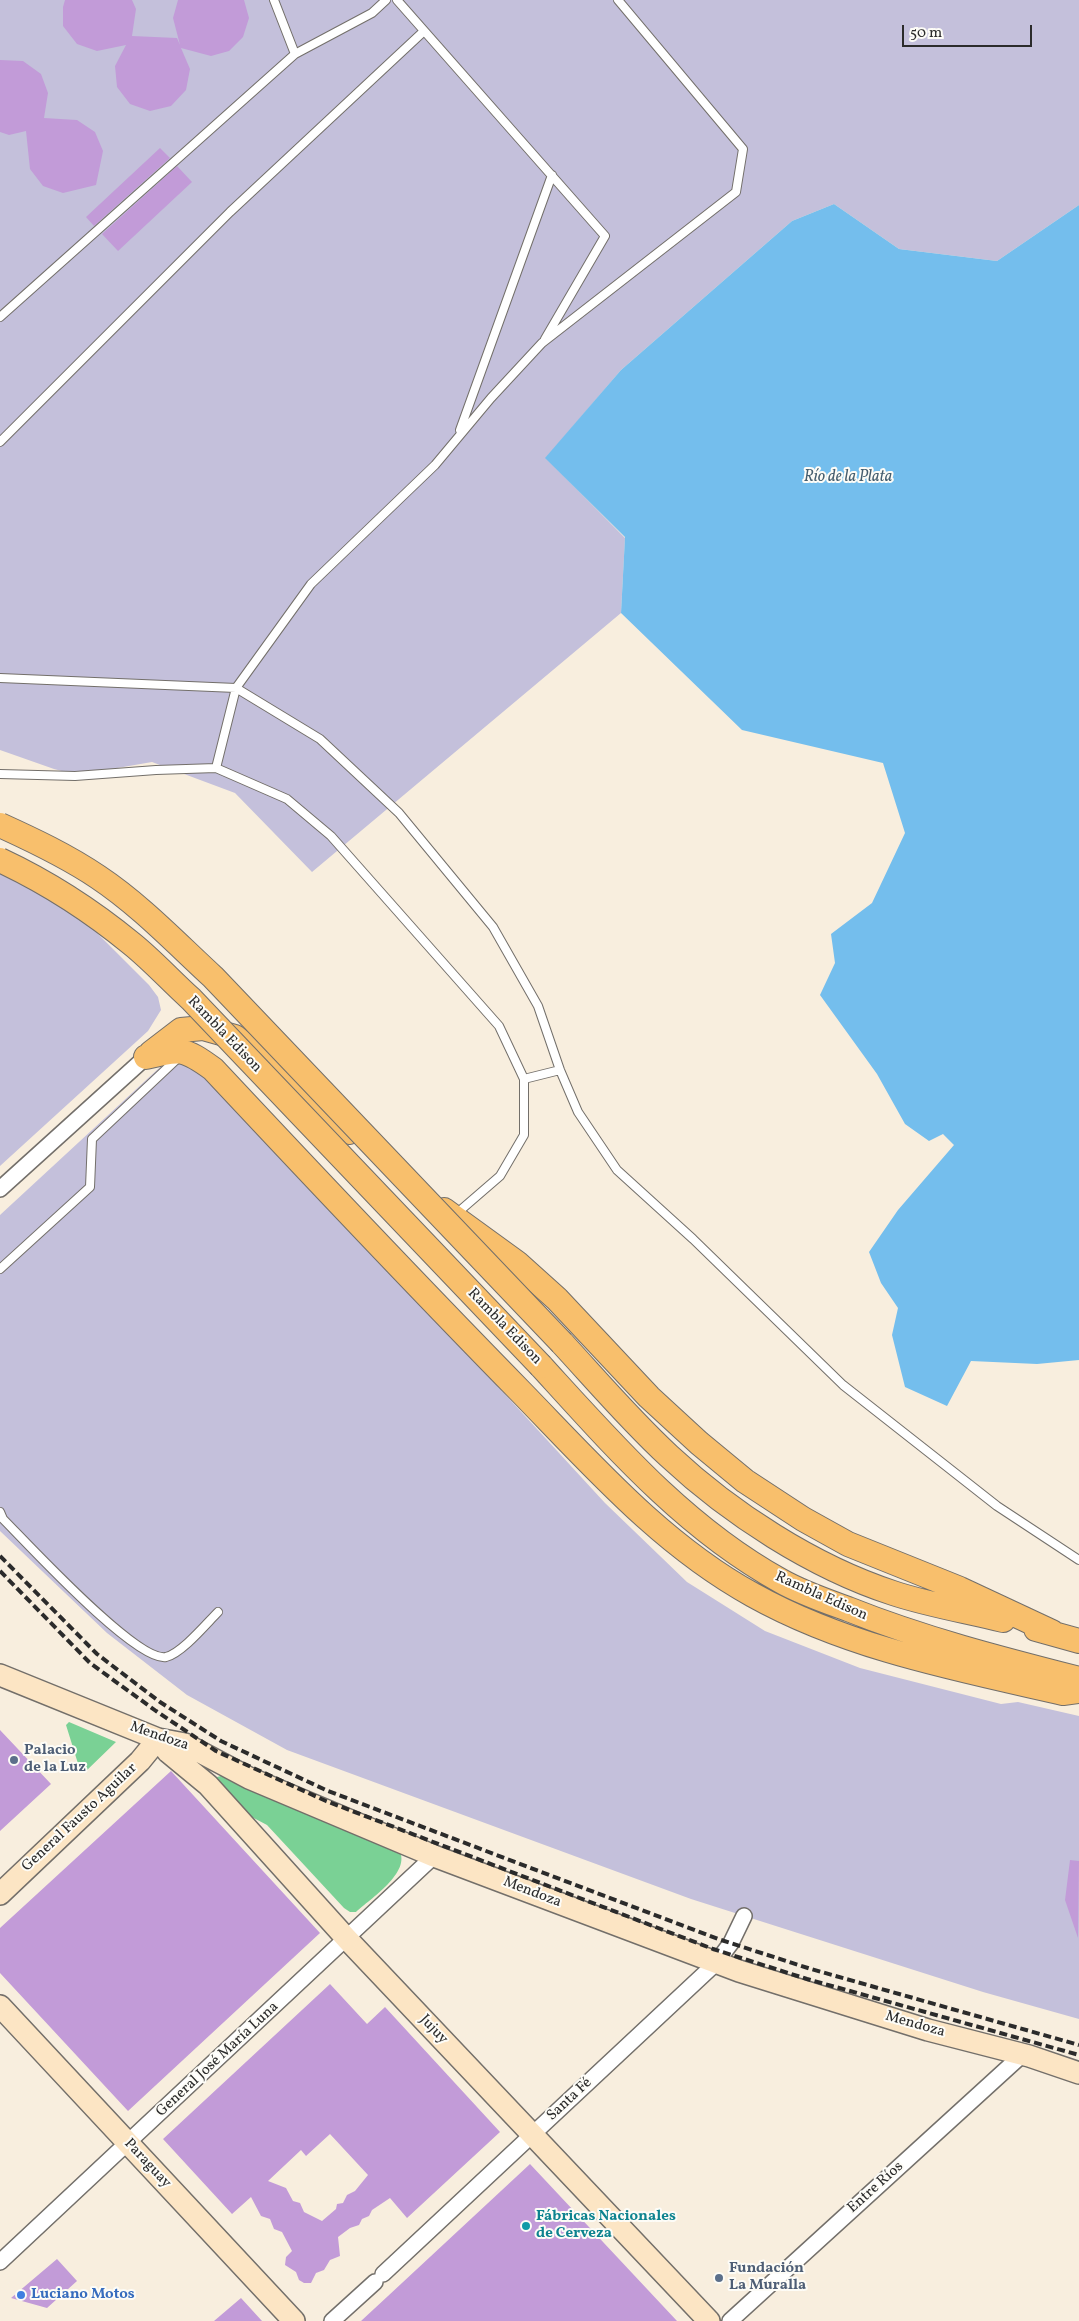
<!DOCTYPE html>
<meta charset="utf-8">
<style>
body{margin:0}
#map{position:relative;width:1079px;height:2321px;overflow:hidden;background:#f8eede;font-family:Vollkorn,serif}
canvas{display:block}
.scale{position:absolute;left:902px;top:25px;width:130px;height:22px;box-sizing:border-box;border:2px solid #2b2b2b;border-top:0;padding-left:6px;font-size:15px;line-height:18px;white-space:nowrap;color:#2b2b2b;-webkit-text-stroke:4px #fdfcf7;paint-order:stroke}
</style>
<div id="map">
<canvas width="1079" height="2321"></canvas>
<div class="scale">50 m</div>
</div>
<script>
const g = document.querySelector('canvas').getContext('2d');
g.lineJoin = 'round';
function fillPath(path, color) { g.fillStyle = color; g.fill(path, 'evenodd'); }
function strokePath(path, color, width, dash) { g.strokeStyle = color; g.lineWidth = width; g.lineCap = dash ? 'butt' : 'round'; g.setLineDash(dash || []); g.stroke(path); }
function write(font, color, halo, rows, align = 'center') {
  g.font = font + ' Vollkorn,serif'; g.lineWidth = 4; g.setLineDash([]); g.textBaseline = 'middle'; g.strokeStyle = halo; g.fillStyle = color; for (const [text, x, y, turn = 0] of rows) {
    g.save(); g.translate(x, y); g.rotate((+turn || 0) * Math.PI / 180); g.textAlign = isNaN(turn) ? turn : align; if (halo) g.strokeText(text, 0, 0); g.fillText(text, 0, 0); g.restore();
  }
}
fillPath(new Path2D(`
 M0,0H1079V205L997,261L899,249L834,204L792,221L621,370L546,458L625,538L621,613L312,872L235,793L152,762L77,775L54,769L0,750Z
 M0,862L89,925L149,985L158,997L161,1010L148,1031L0,1166Z
 M184,1045L605,1503L687,1582L765,1631L860,1668L1001,1704L1018,1702L1079,1716V2019L983,1992L691,1899L287,1750L187,1695L107,1633L0,1531V1215Z`), '#c4c0db');
fillPath(new Path2D(`
 M69,1722L116,1742L85,1772L80,1770L66,1725Z
 M221,1776L265,1797L399,1850C412,1872 370,1899 356,1912H350L344,1908L267,1825L248,1815L213,1778Z`), '#7ad195');
fillPath(new Path2D(`
 M834,204L899,249L997,261L1079,205V1360L1037,1364L971,1361L947,1406L905,1387L892,1335L898,1308L881,1283L869,1252L898,1210L954,1145L943,1134L929,1141L905,1124L877,1074L820,995L835,963L831,934L872,903L905,833L883,763L742,730L621,613L625,537L545,458L621,370L792,221Z`), '#74beed');
fillPath(new Path2D(`
 M65,0H132L136,9L132,36L177,38L180,45L173,18L178,0H244L249,18L243,37L229,51L211,56L181,48L190,69L186,90L171,106L150,111L130,104L117,87L115,66L126,45L97,51L77,44L63,26V7Z
 M0,60L23,61L41,74L48,93L44,118L77,120L95,132L103,151L96,185L63,193L43,186L30,169L26,131L9,135L0,132Z
 M160,148L170,158L94,226L86,217Z
 M177,166L192,182L118,251L102,234Z
 M0,1730L51,1784L0,1831Z
 M171,1771L320,1933L128,2111L0,1973V1928Z
 M1070,1860L1079,1861L1078,1938L1065,1900Z
 M330,1984L367,2024L385,2007L500,2132L407,2218L390,2198L372,2210L369,2216L362,2219L359,2225L350,2228L338,2237L340,2256L330,2260L324,2270L316,2273L311,2283H304L299,2280L296,2272L285,2265L286,2257L292,2251L282,2232L274,2229L270,2219L261,2216L251,2197L232,2214L163,2139ZM330,2134L368,2175L355,2191L347,2195L343,2203L337,2204L336,2209L322,2221L304,2212L300,2203L293,2201L286,2188L268,2181L301,2150L306,2156Z
 M530,2164L677,2321H361L388,2296Z
 M57,2259L77,2281L47,2308L11,2298Z
 M241,2298L262,2321H214Z`), '#c29bd8');
const lane = new Path2D(`
 M274,0L295,54
 M397,0L605,236L545,339
 M0,317L295,54L372,13L386,0
 M460,430L552,175
 M0,442L230,212L424,31
 M0,678L236,688L320,739L399,813L493,927L538,1006L560,1070L578,1112L617,1170L693,1239L843,1385L997,1506L1079,1560
 M216,768L236,688L311,584L435,465L491,398L542,343L736,192L743,149L618,0
 M0,774L75,776L156,770L216,768L287,799L331,836L499,1026L524,1079V1135L500,1176L456,1214
 M524,1079L560,1070
 M0,1269L90,1187L92,1139L178,1058
 M0,1512L3,1519C27,1543 137,1663 166,1657C182,1653 206,1624 218,1612`);
const street = new Path2D(`
 M0,1189L146,1057
 M0,2262L434,1856
 M383,2274L716,1963L731,1943L744,1916
 M332,2321L375,2282
 M730,2321L1023,2054`);
const secondary = new Path2D(`
 M0,1675L158,1739L185,1744L249,1778L434,1856L739,1971L928,2030L1029,2056L1079,2073
 M158,1739L168,1752L208,1785L347,1939L709,2321
 M0,1894L140,1761L158,1739
 M0,2006L294,2321`);
const primary = new Path2D(`
 M151,1053L181,1030L203,1028L235,1037L349,1132
 M146,1057C180,1048 184,1048 213,1069C315,1178 417,1286 521,1392C593,1466 662,1545 753,1595C848,1648 958,1669 1063,1693L1079,1691
 M444,1210L517,1263L557,1299L649,1397L699,1443L745,1481L803,1519L848,1544L960,1589L1052,1632
 M562,1343C597,1381 631,1421 669,1456C730,1513 813,1567 893,1593C929,1605 967,1611 1003,1620
 M541,1366C614,1446 685,1528 781,1581C802,1593 826,1601 848,1609C923,1639 1001,1659 1079,1679
 M1036,1629L1079,1641`);
strokePath(lane, '#736f6a', 10);
strokePath(street, '#736f6a', 18);
strokePath(secondary, '#736f6a', 24);
strokePath(primary, '#736f6a', 26);
strokePath(lane, '#fff', 8);
strokePath(street, '#fff', 15);
strokePath(secondary, '#fce5c4', 21);
strokePath(primary, '#f8bf6c', 24);
strokePath(new Path2D(`
 M0,1556L97,1654L160,1702L221,1741L328,1791L718,1939L811,1969L1079,2045
 M0,1571L90,1663L156,1711L216,1751L326,1801L713,1949L807,1979L1079,2055`), '#2b2b2b', 4, [8, 4]);
const primaryBridge = new Path2D(`
 M0,825C33,840 67,856 98,877C140,905 176,943 213,977L562,1343
 M0,860C47,882 92,911 132,944C153,961 171,981 191,999L541,1366`);
strokePath(primaryBridge, '#736f6a', 26, []);
strokePath(primaryBridge, '#f8bf6c', 24);
for (const [x, y, r, color] of [
 [14,1760,5,"#5c6f8a"],
 [526,2226,5,"#0f9aa8"],
 [719,2278,5,"#5c6f8a"],
 [21,2295,5,"#3f7fe0"]
]) { const dot = new Path2D(); dot.arc(x, y, r, 0, 2 * Math.PI); g.fillStyle = color; g.fill(dot); strokePath(dot, '#fdfcf7', 2); }
write('15px', '#2b2b2b', '#fdfcf7', [
 ["Rambla Edison",224,1035,46],
 ["Rambla Edison",504,1327,46],
 ["Rambla Edison",821,1597,24],
 ["Mendoza",159,1737,19],
 ["General Fausto Aguilar",80,1818,-43],
 ["Mendoza",532,1893,21],
 ["Mendoza",915,2025,16],
 ["Jujuy",433,2030,47],
 ["General José María Luna",218,2060,-43],
 ["Santa Fé",570,2100,-43],
 ["Paraguay",147,2164,47],
 ["Entre Ríos",876,2188,-42]
]);
write('bold 15px', '#4e5e75', '#fdfcf7', [
 ["Palacio",24,1751],
 ["de la Luz",24,1768],
 ["Fundación",729,2269],
 ["La Muralla",729,2286]
], 'left');
write('bold 15px', '#0d838f', '#fdfcf7', [
 ["Fábricas Nacionales",536,2217],
 ["de Cerveza",536,2234]
], 'left');
write('bold 15px', '#366cbe', '#fdfcf7', [
 ["Luciano Motos",31,2295]
], 'left');
write('italic 16px', '#455e6f', '#fdfcf7', [
 ["Río de la Plata",848,478]
]);
</script>
